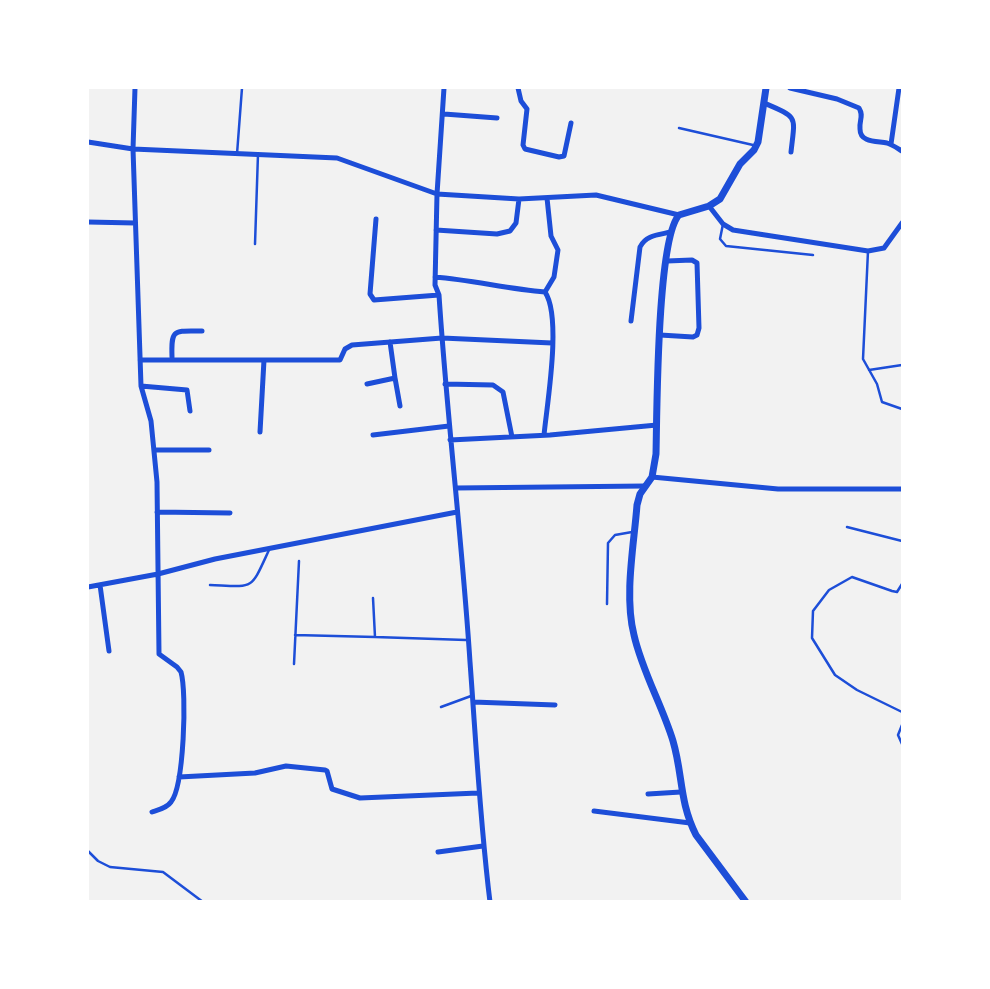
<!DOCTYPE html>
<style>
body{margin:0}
#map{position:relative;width:990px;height:989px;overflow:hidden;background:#f2f2f2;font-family:Rubik,sans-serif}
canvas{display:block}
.frame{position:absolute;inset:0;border:89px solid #fff;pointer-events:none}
</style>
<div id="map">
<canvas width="990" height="989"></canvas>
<div class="frame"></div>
</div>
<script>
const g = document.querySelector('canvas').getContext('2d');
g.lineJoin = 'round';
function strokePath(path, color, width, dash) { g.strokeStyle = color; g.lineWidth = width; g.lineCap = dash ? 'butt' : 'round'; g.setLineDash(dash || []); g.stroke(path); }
strokePath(new Path2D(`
 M679,128L753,145
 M237,154L242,88
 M723,224L720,239L726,246L813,255
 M255,244L258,154
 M868,251L863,359L877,384L882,402L902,409
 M869,370L902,365
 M847,527L902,541
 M902,584L897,592L892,591L852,577L829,590L813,611L812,638L835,675L857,690L902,712
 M210,585C255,587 250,591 269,550
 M607,604L608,543L615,535L632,532
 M295,635L375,637L373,598
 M375,637L466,640
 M294,664L299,561
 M441,707L471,696
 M902,725L898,735L902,744
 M88,851L98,861L110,867L163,872L203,902`), '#1d4ed8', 2.5);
strokePath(new Path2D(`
 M135,88L133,149L141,386L151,421L157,482L159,654L177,667L181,672C187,693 184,786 171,802C167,808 158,810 152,812
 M444,88L437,194L435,285L439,295C447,418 462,539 470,662C476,742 480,822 490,902
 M518,88L521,101L527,109L523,145L525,149L559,157L564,156L571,123
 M790,88L837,99L859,108C864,116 859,120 860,129C860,143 877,141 887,143C893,145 897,148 902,151
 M764,103C799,118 795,115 791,152
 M444,114L497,118
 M88,142L133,149L337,158L437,194L519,199L596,195L679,215
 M891,144L899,88
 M709,206L723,224L733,230L868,251L884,248L902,223
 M376,219L370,294L374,300L439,295
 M88,222L135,223
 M436,230L497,234L510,231L516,223L519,199
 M435,277C472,280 508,289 545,292L554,277L558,250L551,236L547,198
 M631,321L640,247C646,235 658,235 671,232
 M660,335L693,337L697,335L699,328L697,263L692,260L667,261
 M172,357C171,328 174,331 202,331
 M140,360H340L345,349L352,345L442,338L552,343
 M395,378L400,406
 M367,384L395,378L390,342
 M445,384L493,385L503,392L512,437
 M141,386L187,390L190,411
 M260,432L264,360
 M373,435L449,426
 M544,435C547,404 562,317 545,292
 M450,440L550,435L657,425
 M154,450H209
 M652,477L778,489H902
 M456,488L645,486
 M157,512L230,513
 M100,585L109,651
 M88,587L158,574L215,559L457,512
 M473,702L555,705
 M179,777L255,773L286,766L325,770L327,771L332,789L360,798L478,793
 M648,794L681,792
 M594,811L690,823
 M438,852L483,846`), '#1d4ed8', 5);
strokePath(new Path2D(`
 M746,902L696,835C679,801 683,775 673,741C662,705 642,671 634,635C624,596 634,545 637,505L640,494L652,477L656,454C657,413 657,239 679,215L709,206L720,199L740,164L754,150L758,142L766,88`), '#1d4ed8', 7);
</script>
